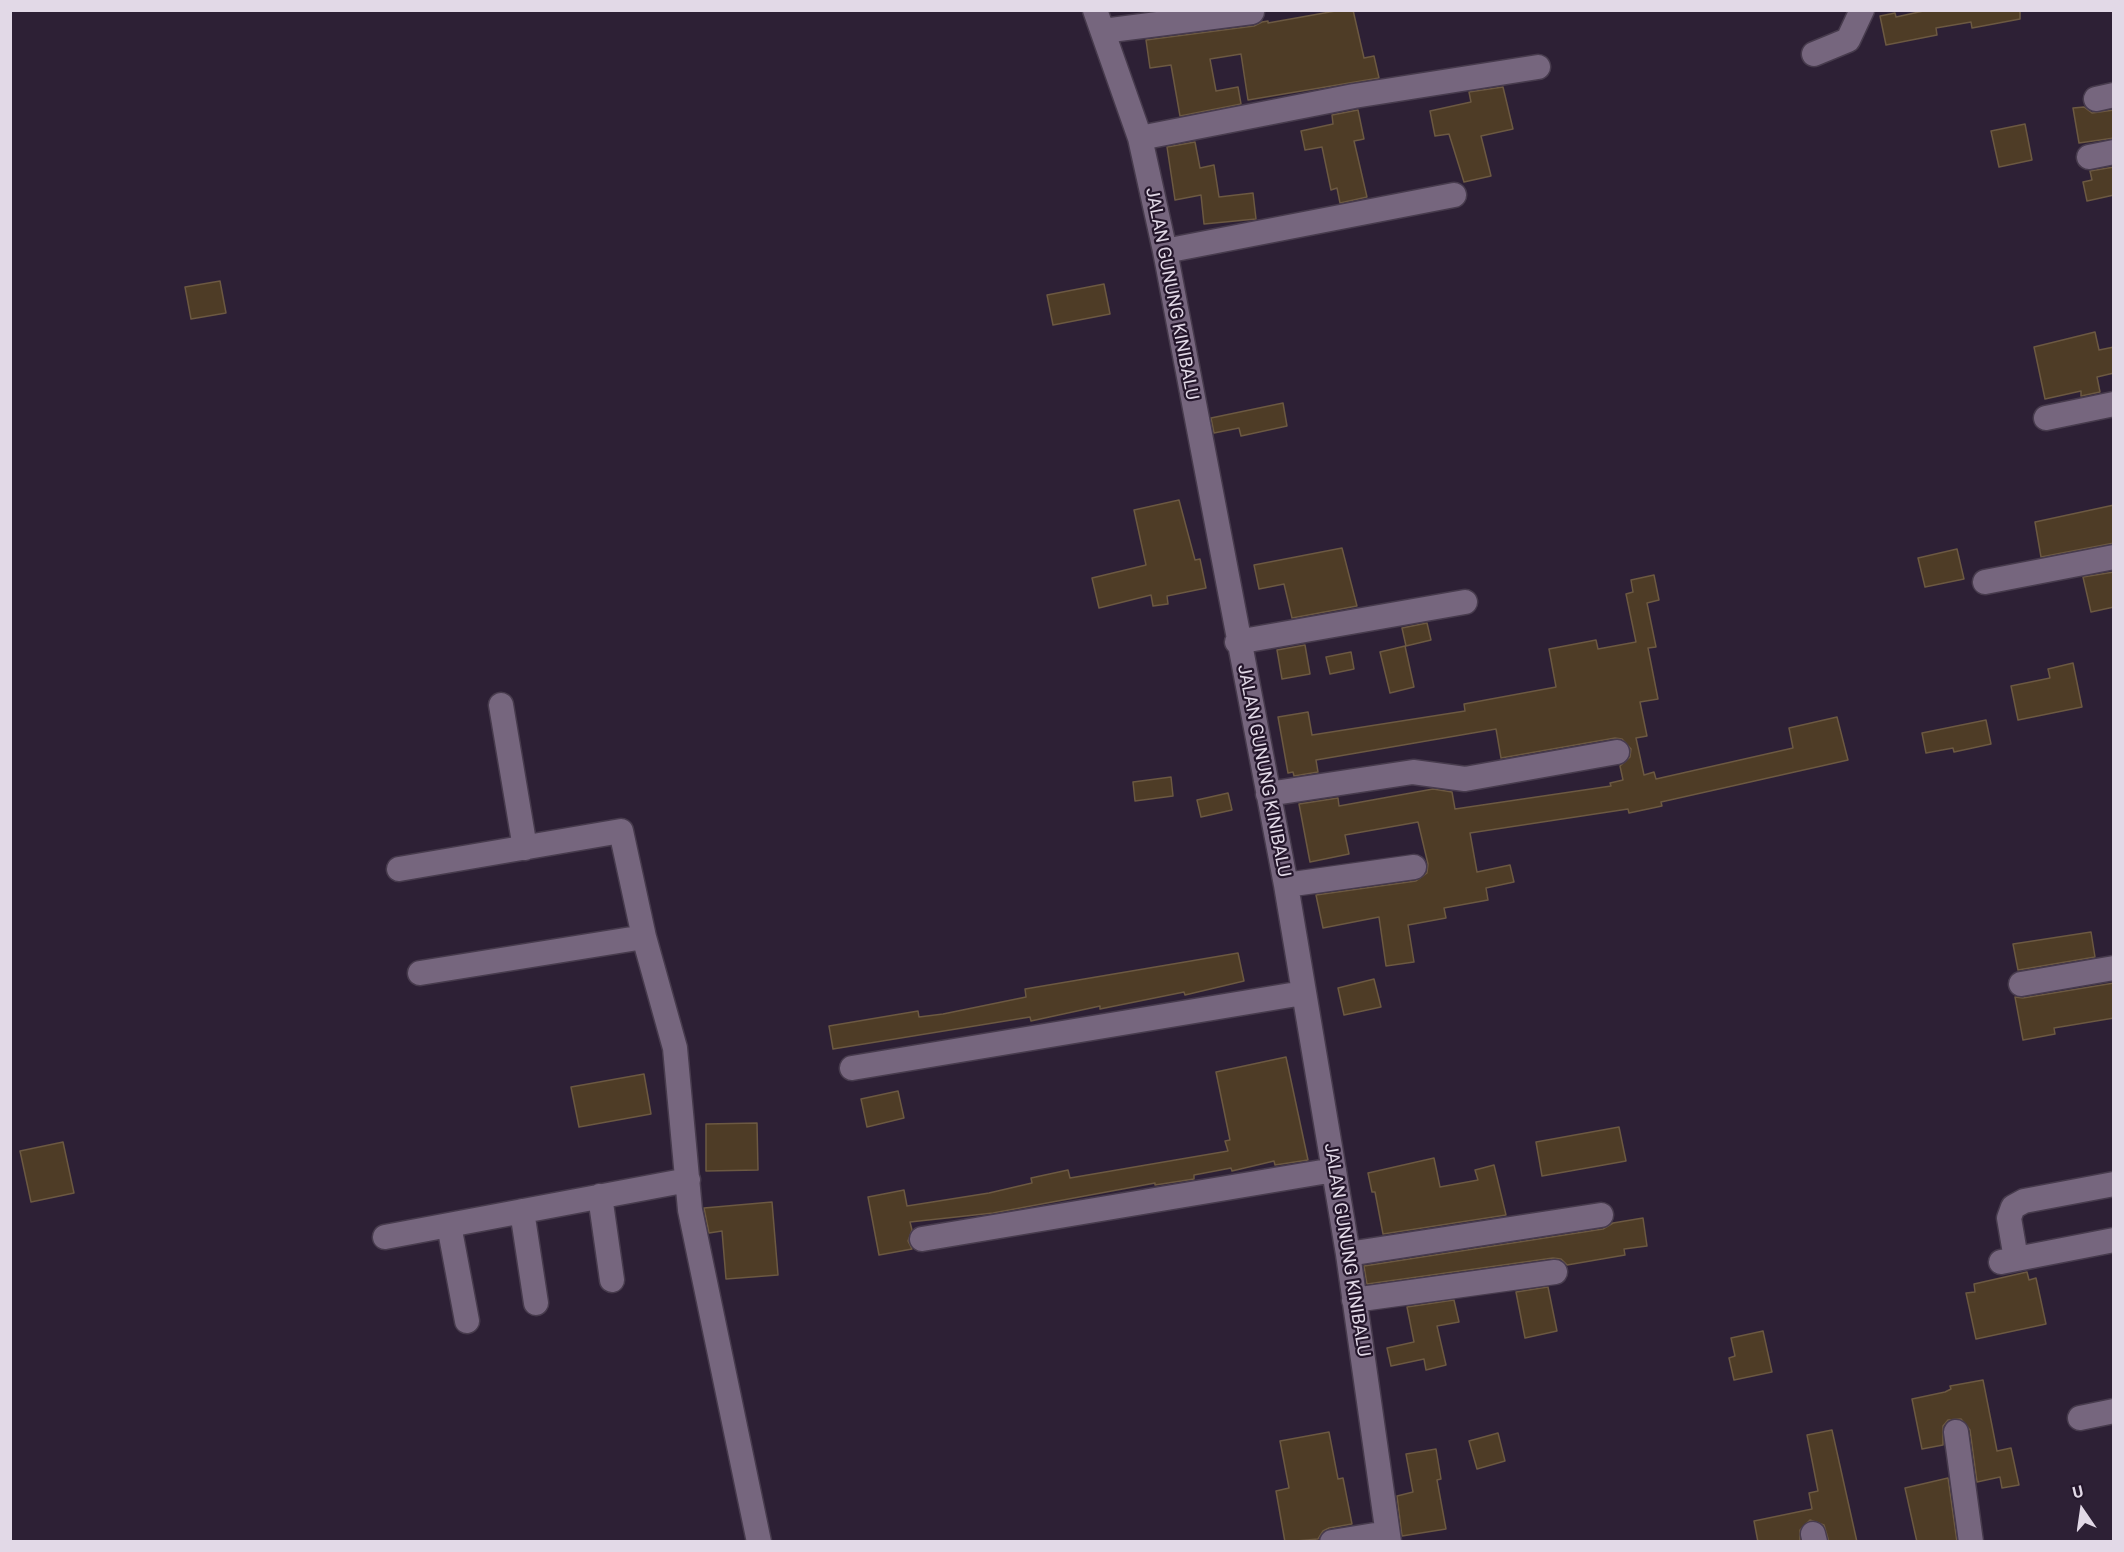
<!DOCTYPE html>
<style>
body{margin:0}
#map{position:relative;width:2124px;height:1552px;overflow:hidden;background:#2d2035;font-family:Roboto,sans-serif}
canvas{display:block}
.frame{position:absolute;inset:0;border:12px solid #e2d9e7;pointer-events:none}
.north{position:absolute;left:2052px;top:1480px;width:60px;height:60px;-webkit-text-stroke:4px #24162b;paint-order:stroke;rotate:347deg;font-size:16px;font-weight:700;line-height:24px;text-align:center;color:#e2d9e7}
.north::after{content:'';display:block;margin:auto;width:21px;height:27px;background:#e2d9e7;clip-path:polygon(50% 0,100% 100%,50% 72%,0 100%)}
</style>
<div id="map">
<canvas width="2124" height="1552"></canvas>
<div class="frame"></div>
<div class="north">U</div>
</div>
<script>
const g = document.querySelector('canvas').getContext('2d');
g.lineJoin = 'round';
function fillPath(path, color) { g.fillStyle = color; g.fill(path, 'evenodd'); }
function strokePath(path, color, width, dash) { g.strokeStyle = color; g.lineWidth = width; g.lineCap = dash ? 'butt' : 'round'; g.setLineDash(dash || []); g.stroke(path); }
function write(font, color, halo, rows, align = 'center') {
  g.font = font + ' Roboto,sans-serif'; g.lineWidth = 4.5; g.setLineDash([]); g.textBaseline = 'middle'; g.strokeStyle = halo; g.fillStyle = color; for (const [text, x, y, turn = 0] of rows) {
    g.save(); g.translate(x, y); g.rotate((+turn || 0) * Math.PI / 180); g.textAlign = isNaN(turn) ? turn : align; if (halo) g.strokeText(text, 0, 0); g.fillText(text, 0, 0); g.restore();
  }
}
const building = new Path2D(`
 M1341,10H1353L1364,58L1374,56L1379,78L1248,100L1241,54L1210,59L1216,91L1238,87L1241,104L1180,116L1171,65L1150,68L1146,40L1254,26L1262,22L1268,21V23Z
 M1928,10H2020V19L1972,28L1971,22L1936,28L1937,35L1886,45L1880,16L1895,13L1896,17Z
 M1503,87L1513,129L1481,136L1491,176L1464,182L1449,134L1435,136L1430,111L1471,102L1469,92Z
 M2084,107L2092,113L2114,110V138L2079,143L2073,108Z
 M1358,110L1364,139L1354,141L1367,197L1340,203L1337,188L1331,190L1322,147L1305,150L1301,131L1333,124L1332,115Z
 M2025,124L2032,160L1999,167L1991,131Z
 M1195,142L1200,168L1214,165L1219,197L1253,193L1256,219L1204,224L1201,195L1175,200L1167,147Z
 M2114,167V195L2087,201L2083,182L2092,180L2090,171Z
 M220,281L226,313L191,319L185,287Z
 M1104,284L1110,314L1053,325L1047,295Z
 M2095,332L2099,350L2114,347V373L2097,377L2100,392L2081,396V391L2045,399L2034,347Z
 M1283,403L1287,426L1241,436L1239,428L1214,433L1211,418Z
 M1179,500L1195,560L1200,559L1206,588L1167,596L1168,604L1153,606L1151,595L1099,608L1092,578L1146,565L1134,510Z
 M2114,505V543L2041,557L2035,522Z
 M1342,548L1357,606L1292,618L1284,584L1259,589L1254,565Z
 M1957,549L1964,579L1925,587L1918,558Z
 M2114,572V607L2091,612L2083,577Z
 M1654,575L1659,600L1647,603L1656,647L1648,648L1658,699L1640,702L1647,736L1636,738L1644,775L1654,772L1656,779L1793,748L1789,728L1837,717L1848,760L1661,802L1662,806L1629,813L1628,809L1470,833L1477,872L1510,865L1514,882L1486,888L1488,900L1444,908L1446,918L1408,925L1414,962L1386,966L1379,917L1323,928L1316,895L1416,881L1427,873L1428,864L1418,822L1345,835L1349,854L1310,862L1299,804L1338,798L1339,806L1433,789L1452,792L1455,809L1611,786L1610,783L1623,780L1620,766L1630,757L1631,749L1622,739L1615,738L1501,758L1496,729L1316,760L1318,772L1294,776L1293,772L1288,773L1278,717L1308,712L1312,735L1465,711L1464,704L1556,687L1549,649L1596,640L1598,649L1636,642L1626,594L1633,592L1631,580Z
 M1427,623L1431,640L1406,646L1402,628Z
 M1305,645L1310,674L1282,679L1277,650Z
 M1405,646L1414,687L1390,693L1380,652Z
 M1351,652L1354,669L1330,674L1326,657Z
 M2073,663L2082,707L2018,720L2011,686L2050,678L2048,669Z
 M1986,720L1991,744L1954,752L1953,748L1926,753L1922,733Z
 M1171,777L1173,796L1135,801L1133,782Z
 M1228,793L1232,810L1201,817L1197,800Z
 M2091,932L2095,957L2018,970L2013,944Z
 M1238,953L1244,981L1185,995L1184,992L1100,1009V1006L1031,1021L1030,1017L833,1049L829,1026L918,1011L919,1017L943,1014L1026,997L1025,989Z
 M1374,979L1381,1007L1344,1015L1338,988Z
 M2114,983V1018L2054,1028L2055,1034L2023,1040L2015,997L2023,998Z
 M1286,1057L1308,1160L1275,1165L1274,1161L1232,1171L1231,1168L1194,1175V1179L1155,1185V1183L993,1213L910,1222L912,1230L908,1241L912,1249L879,1255L868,1197L904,1190L907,1206L989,1193L1032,1183L1031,1178L1068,1170L1070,1178L1228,1151L1225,1141L1230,1140L1216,1072Z
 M644,1074L651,1114L579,1127L571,1087Z
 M898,1091L904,1118L867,1127L861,1099Z
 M757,1123L758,1170L706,1171V1124Z
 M1619,1127L1626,1161L1542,1176L1536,1142Z
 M63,1142L74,1193L31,1202L20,1151Z
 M1434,1158L1440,1187L1478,1180L1475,1170L1494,1165L1506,1215L1383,1234L1375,1192H1372L1368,1173Z
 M772,1202L778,1275L726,1279L722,1231L709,1233L704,1208Z
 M1643,1218L1647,1246L1624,1249L1625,1255L1567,1265L1561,1259L1553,1258L1367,1284L1364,1266L1603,1229L1613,1223Z
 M2027,1272L2029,1280L2036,1278L2046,1324L1976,1339L1966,1293L1975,1292L1974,1284Z
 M1548,1287L1557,1331L1525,1338L1516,1292Z
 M1454,1300L1459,1322L1437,1326L1446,1365L1426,1370L1424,1359L1391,1366L1387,1348L1414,1342L1407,1307Z
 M1763,1331L1772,1372L1734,1380L1729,1358L1735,1356L1731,1338Z
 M1983,1380L1997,1451L2011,1448L2019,1485L2002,1488L2000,1477L1977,1482L1970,1430L1961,1419L1948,1420L1943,1426V1445L1922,1449L1912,1399L1945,1392L1951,1389L1950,1386Z
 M1832,1430L1857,1542H1829L1824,1525L1810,1520L1800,1530V1542H1758L1754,1521L1812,1509L1809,1493L1818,1491L1807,1435Z
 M1329,1432L1338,1479L1343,1478L1352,1524L1329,1528L1323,1531L1318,1539L1285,1542L1276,1491L1289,1488L1280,1441Z
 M1498,1433L1505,1461L1477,1469L1469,1441Z
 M1436,1449L1441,1479L1437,1480L1446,1529L1402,1536L1397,1496L1413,1492L1406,1454Z
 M1948,1478L1957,1542H1917L1905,1488Z`);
fillPath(building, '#4e3c26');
strokePath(building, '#6c5942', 1.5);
const minor = new Path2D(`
 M1095,10L1140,138L1165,251L1286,885L1348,1254L1389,1542
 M1103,31L1252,12
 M1814,54L1848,40L1862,10
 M2096,99L2114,95
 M1140,138L1354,96L1538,67
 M2089,157L2114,152
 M1165,251L1454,195
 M2046,418L2114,404
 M1985,582L2114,557
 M1237,642L1465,602
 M501,705L525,848
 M1268,794L1413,772L1465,779L1617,752
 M399,869L621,831L644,937
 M1286,885L1414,867
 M420,973L644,937L675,1048L690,1210L759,1542
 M2021,984L2114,968
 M852,1068L1303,993
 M600,1196L612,1280
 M522,1211L536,1303
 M449,1225L467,1321
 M385,1237L688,1180
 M922,1239L1334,1170
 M1348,1254L1601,1215
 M2016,1259L2009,1218L2013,1207L2024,1201L2114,1184
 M2001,1262L2114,1240
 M1354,1300L1555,1272
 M2080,1418L2114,1411
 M1956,1432L1971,1542
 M1813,1534L1815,1542
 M1332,1542L1387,1533`);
strokePath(minor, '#473b4d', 27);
strokePath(minor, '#76667e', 24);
write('18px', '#e2d9e7', '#24162b', [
 ["JALAN GUNUNG KINIBALU",1171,294,79],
 ["JALAN GUNUNG KINIBALU",1263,771,79],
 ["JALAN GUNUNG KINIBALU",1346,1250,81]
]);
</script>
